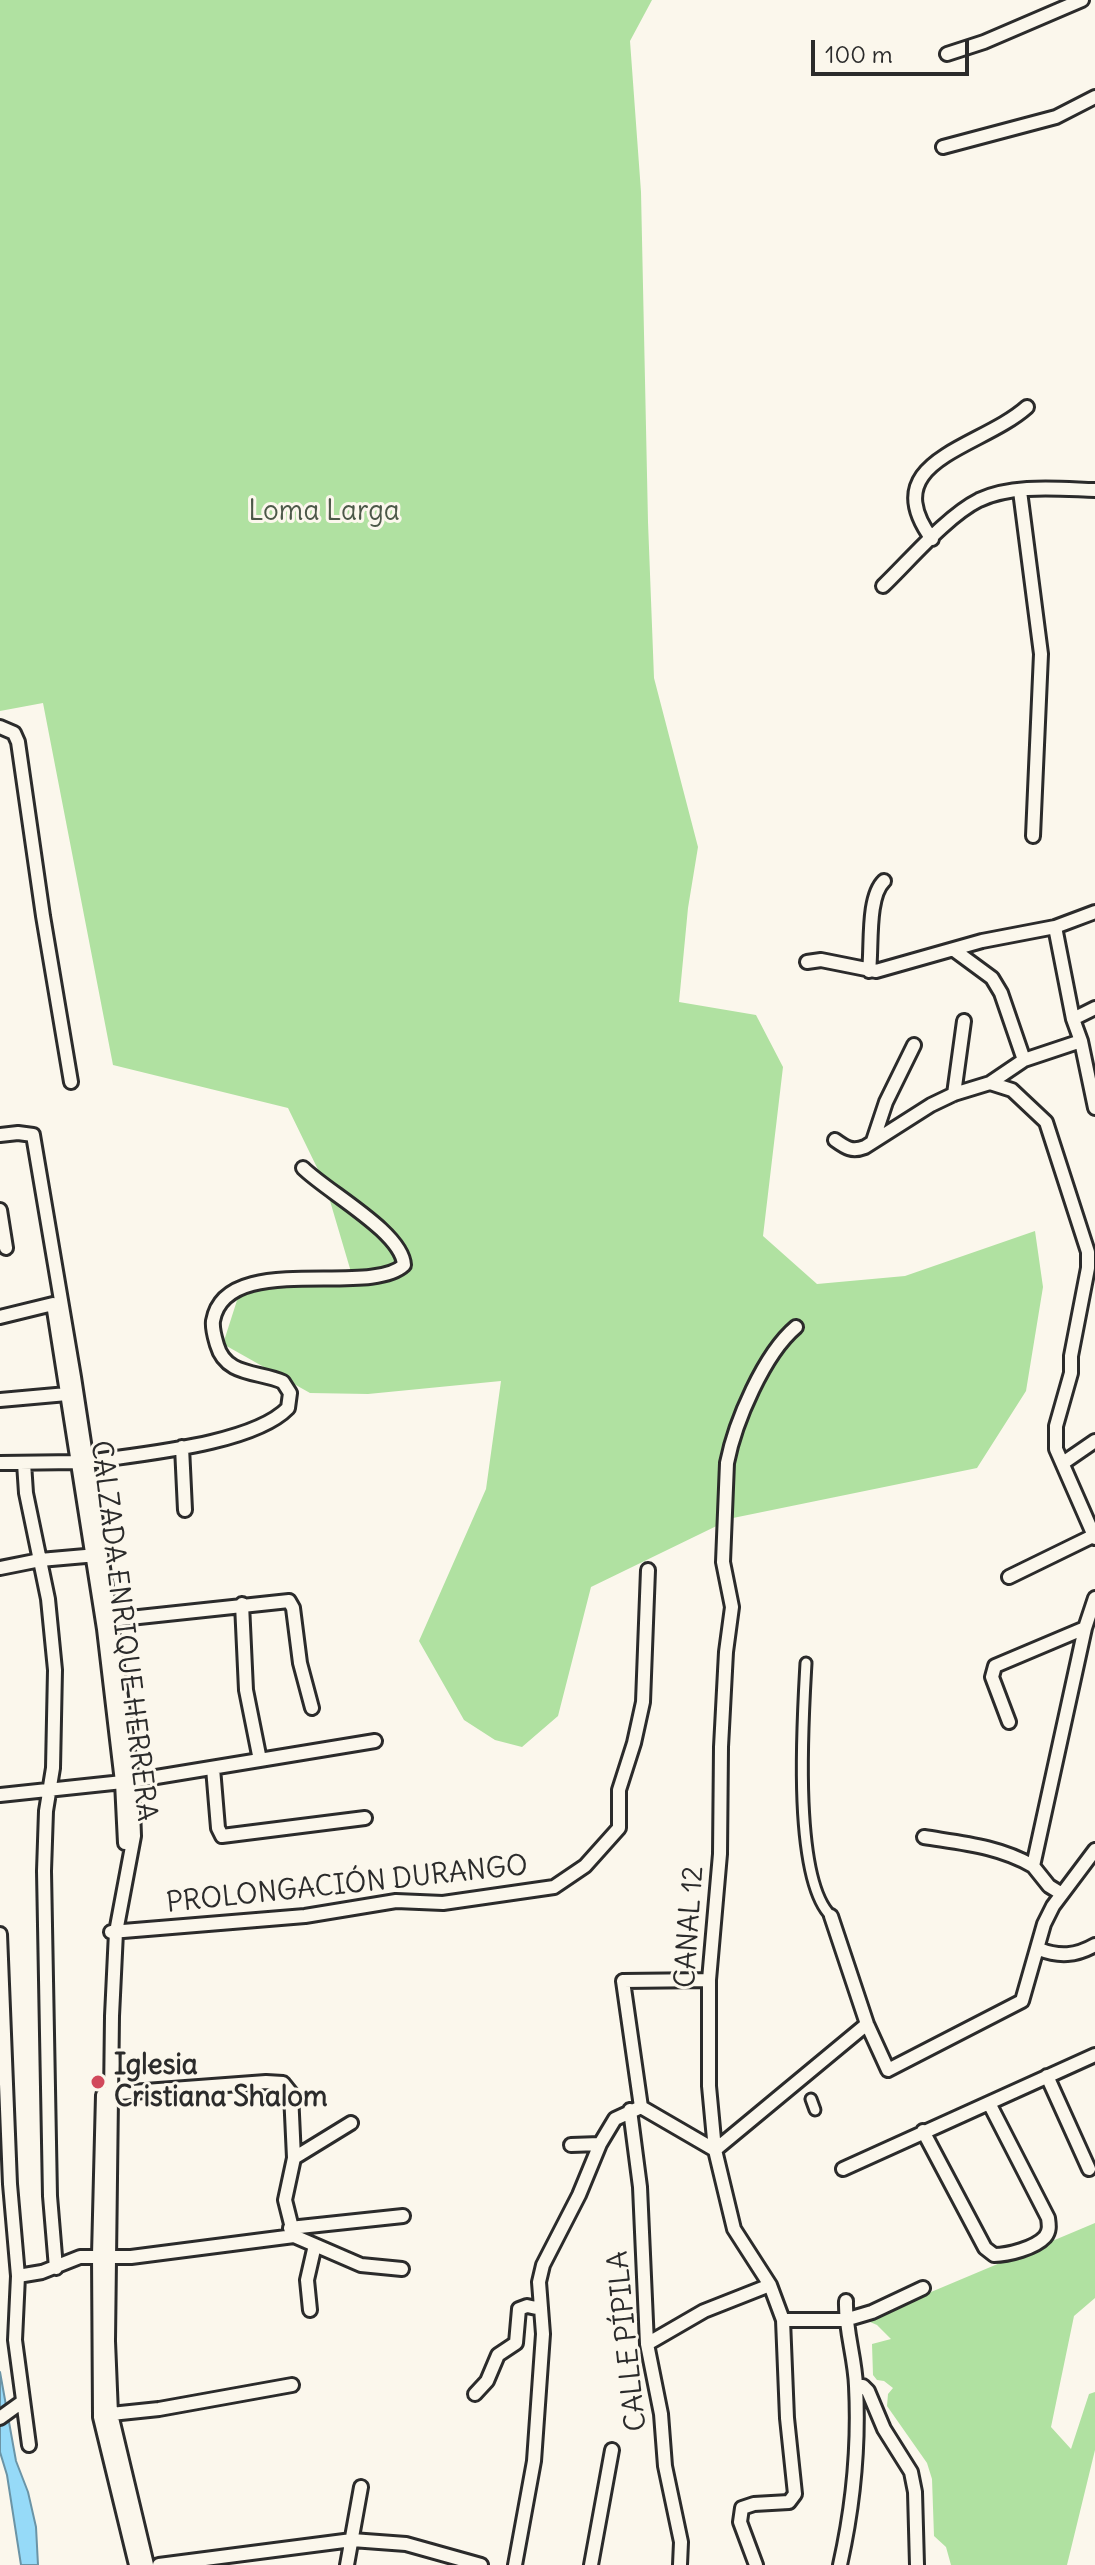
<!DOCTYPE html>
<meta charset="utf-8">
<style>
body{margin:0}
#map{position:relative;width:1095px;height:2565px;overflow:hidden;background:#fbf7ec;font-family:Delius,sans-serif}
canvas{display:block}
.scale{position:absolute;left:811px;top:40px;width:158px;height:36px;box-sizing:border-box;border:4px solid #2b2b2b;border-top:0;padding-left:10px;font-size:24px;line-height:28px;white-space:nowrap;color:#2b2b2b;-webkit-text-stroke:6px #fbf7ec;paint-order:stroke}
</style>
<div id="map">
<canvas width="1095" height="2565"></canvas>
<div class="scale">100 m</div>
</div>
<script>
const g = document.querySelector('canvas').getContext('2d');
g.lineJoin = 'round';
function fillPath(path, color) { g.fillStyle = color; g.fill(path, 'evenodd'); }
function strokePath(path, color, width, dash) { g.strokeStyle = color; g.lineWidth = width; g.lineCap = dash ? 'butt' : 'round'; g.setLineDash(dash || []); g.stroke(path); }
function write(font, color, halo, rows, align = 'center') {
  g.font = font + ' Delius,sans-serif'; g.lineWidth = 6; g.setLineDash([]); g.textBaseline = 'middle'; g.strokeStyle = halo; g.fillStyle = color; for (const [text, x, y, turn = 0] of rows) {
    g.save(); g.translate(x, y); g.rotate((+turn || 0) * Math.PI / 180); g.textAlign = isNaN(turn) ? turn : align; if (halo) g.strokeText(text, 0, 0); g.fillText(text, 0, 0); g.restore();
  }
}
fillPath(new Path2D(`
 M0,0H652L630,41L641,192L648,522L654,678L698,847L688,908L679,1002L756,1015L783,1067L763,1236L817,1284L905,1276L1035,1231L1043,1287L1026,1391L977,1468L733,1518L591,1587L558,1716L522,1747L495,1740L464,1720L419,1641L486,1489L501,1381L368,1394L310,1393L223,1344L240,1291L351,1272L325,1184L288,1108L113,1065L43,703L0,711Z
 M1095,2223V2298L1074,2316L1051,2427L1071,2449L1089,2394L1095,2392V2450L1067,2565H951L946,2547L934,2536L932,2479L927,2463L887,2406L888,2394L893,2388L884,2381L877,2380L873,2375L872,2344L891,2339L877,2325L870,2322L874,2316Z`), '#b0e1a1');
const water = new Path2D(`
 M0,2372L16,2461L28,2492L36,2527L38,2565H21L7,2475L0,2452Z`);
fillPath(water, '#96daf8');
strokePath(water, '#6b94a6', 2);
const pedestrian = new Path2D(`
 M806,1663C803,1717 792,1878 831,1916
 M811,2099L815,2110`);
const minor = new Path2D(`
 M947,54L984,42L1082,0
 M943,147L1056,117L1095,97
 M1020,491L1041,654L1033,836
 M932,539C874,460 980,449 1027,407
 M883,586C910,560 947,516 979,500C1013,484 1059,489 1095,490
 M0,727L14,733L18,742L43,916L71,1082
 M1055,927L1073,1019L1081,1041L1095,1108
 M954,950L992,978L1001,993L1024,1060
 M807,962L821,960L876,971L982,941L1055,927L1095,912
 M869,971C872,947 867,897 884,881
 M1073,1019L1095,1008
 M990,1083L1012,1090L1046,1122L1088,1252V1268L1071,1356V1373L1056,1426V1449L1095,1538
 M954,1094L964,1021
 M0,1135L18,1133L33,1135L74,1377L111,1620L132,1781L134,1836L116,1932L112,2016L108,2341L111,2414L147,2565
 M835,1140C846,1148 852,1152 865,1147L931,1105L954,1094L990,1083L1024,1060L1081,1041
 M873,1141L886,1102L914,1045
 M0,1210L6,1248
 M54,1310L104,1629L122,1782L125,1843
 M0,1317L53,1304
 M796,1327C764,1354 735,1422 727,1463L723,1562L732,1607L726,1652L721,1747L720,1854L709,1980V2086L715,2150L734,2229L770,2285L783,2320H845L872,2312L923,2288
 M0,1400L67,1394
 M182,1447L185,1510
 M87,1462C138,1454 252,1445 288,1408L290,1393L283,1382C260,1371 226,1377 217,1345C215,1338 212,1329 213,1321C225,1250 369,1298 404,1265C402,1232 327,1192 303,1168
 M0,1463L78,1462
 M24,1463L26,1493L48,1599L55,1670L53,1768L46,1811L44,1871L50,2196L56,2268
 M1063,1463L1095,1441
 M0,1568L40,1560L97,1555
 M1009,1577L1095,1535
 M242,1604L246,1690L260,1760
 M111,1620L289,1601L293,1608L300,1663L312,1708
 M1009,1722L992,1677L995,1666L1085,1628
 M213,1768L218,1828L222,1836L365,1818
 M0,1795L132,1781L375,1741
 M924,1837C961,1843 999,1846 1033,1866
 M1062,1894L1049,1886L1033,1866L1085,1628L1095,1598
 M831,1916L867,2024L888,2070L1022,2001L1044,1924L1053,1906L1095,1850
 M111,1932L305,1916L396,1901L443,1903L554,1887L585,1866L619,1828V1790L634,1743L643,1702L648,1570
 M0,1934L10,2184L18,2276L15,2340L29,2445
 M1039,1949C1059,1957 1076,1956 1095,1945
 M1047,2076L1089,2169
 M105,2094L266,2082L283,2083L291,2093L294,2158L285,2200L294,2236
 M103,2095L99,2255L100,2417L136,2565
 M641,2107L623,1981L709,1980
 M630,2110L640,2187L647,2344L661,2414L665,2466L681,2542L680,2565
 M923,2131L985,2248L994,2255C1008,2255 1035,2248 1045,2237C1050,2231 1049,2225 1048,2218L989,2103
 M571,2145L600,2144L615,2119L641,2107L715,2150L867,2024
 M294,2158L351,2123
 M843,2169L1095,2055
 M290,2228L403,2216
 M18,2276L42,2272L80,2257H131L294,2236L361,2265L402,2269
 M310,2310L307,2280L315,2245
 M647,2344L704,2311L770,2285
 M856,2386H863L868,2391L884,2429L911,2472L915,2492L917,2565
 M475,2394L487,2381L498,2355L516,2343L519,2309L527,2306L541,2309
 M111,2414L159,2409L292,2385
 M0,2418L22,2402
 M159,2565L352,2540L406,2544L481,2565
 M347,2565L361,2487
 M515,2565L534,2461L543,2334L539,2282L543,2265L579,2195L600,2144
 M591,2565L612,2450
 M756,2565L740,2522L742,2508L754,2504L789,2502L795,2494L787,2418L783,2320
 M840,2565C853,2507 859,2445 856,2386C855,2357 845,2330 846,2301`);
strokePath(pedestrian, '#2b2b2b', 15);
strokePath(minor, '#2b2b2b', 18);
strokePath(pedestrian, '#fbf7ec', 9);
strokePath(minor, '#fbf7ec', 12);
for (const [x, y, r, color] of [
 [98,2082,8,"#d1495b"]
]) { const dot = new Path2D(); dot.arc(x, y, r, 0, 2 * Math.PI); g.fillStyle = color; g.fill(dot); strokePath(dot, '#fbf7ec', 3); }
write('28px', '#4c5848', '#fbf7ec', [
 ["Loma Larga",324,512]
]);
write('28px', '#2b2b2b', '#fbf7ec', [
 ["CALZADA ENRIQUE HERRERA",123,1631,83],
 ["PROLONGACIÓN DURANGO",347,1885,-6],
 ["CANAL 12",690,1927,-86],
 ["CALLE PÍPILA",628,2341,-96]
]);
write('bold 28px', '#2b2b2b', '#fbf7ec', [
 ["Iglesia",114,2066],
 ["Cristiana Shalom",114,2098]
], 'left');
</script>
